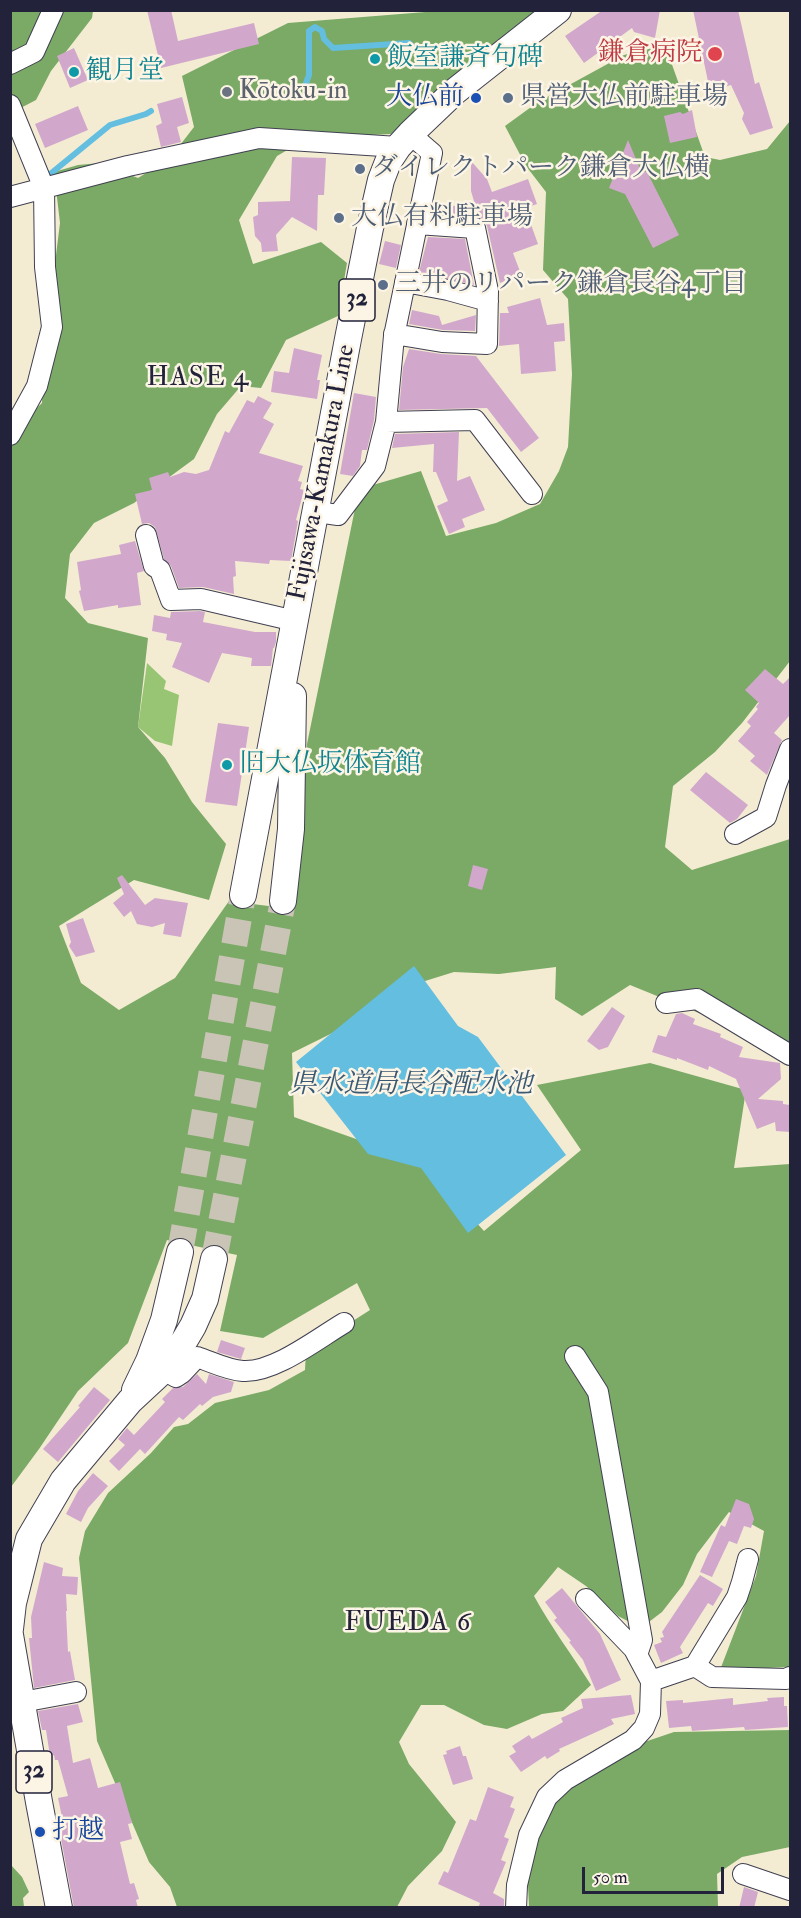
<!DOCTYPE html>
<meta charset="utf-8">
<style>
body{margin:0}
#map{position:relative;width:801px;height:1918px;overflow:hidden;background:#f3ecd3;font-family:"IM FELL Double Pica",serif}
canvas{display:block}
.frame{position:absolute;inset:0;border:12px solid #22223b;pointer-events:none}
.scale{position:absolute;left:582px;top:1867px;width:142px;height:27px;box-sizing:border-box;border:3px solid #22223b;border-top:0;padding-left:8px;font-size:18px;line-height:21px;white-space:nowrap;color:#22223b;-webkit-text-stroke:4px #fcf5e5;paint-order:stroke}
</style>
<div id="map">
<canvas width="801" height="1918"></canvas>
<div class="frame"></div>
<div class="scale">50 m</div>
</div>
<script>
const g = document.querySelector('canvas').getContext('2d');
g.lineJoin = 'round';
function fillPath(path, color) { g.fillStyle = color; g.fill(path, 'evenodd'); }
function strokePath(path, color, width, dash) { g.strokeStyle = color; g.lineWidth = width; g.lineCap = dash ? 'butt' : 'round'; g.setLineDash(dash || []); g.stroke(path); }
function write(font, color, halo, rows, align = 'center') {
  g.font = font + ' "IM FELL Double Pica","Noto Serif JP",serif'; g.lineWidth = 5; g.setLineDash([]); g.textBaseline = 'middle'; g.strokeStyle = halo; g.fillStyle = color; for (const [text, x, y, turn = 0] of rows) {
    g.save(); g.translate(x, y); g.rotate((+turn || 0) * Math.PI / 180); g.textAlign = isNaN(turn) ? turn : align; if (halo) g.strokeText(text, 0, 0); g.fillText(text, 0, 0); g.restore();
  }
}
fillPath(new Path2D(`
 M147,663L166,681L164,689L179,695L172,746L155,741L138,727Z`), '#98c573');
fillPath(new Path2D(`
 M11,11H93L92,18L51,71L36,100L11,113Z
 M438,11H541L542,13L391,134L308,138L277,156L239,220L253,264L321,242L347,263L338,316L286,340L261,388L241,386L217,414L194,459L134,503L94,523L70,554L65,598L88,623L148,638L138,727L165,758L192,802L226,844L209,900L134,880L59,926L81,983L119,1010L175,978L229,901L292,909L307,744L359,489L421,471L446,536L496,523L540,504L559,471L568,447L572,374L568,299L543,270L546,192L526,166L505,126L538,102L624,55L665,45L705,157L720,160L767,149L790,121V661L742,723L715,752L673,786L665,847L692,870L790,839V1050L630,985L582,1016L555,999L556,967L499,974L454,972L409,986L379,1010L292,1053L294,1117L421,1162L484,1231L581,1150L537,1085L650,1063L746,1090L734,1168L790,1164V1667L720,1670L756,1576L764,1531L729,1512L697,1554L683,1585L662,1612L641,1628L618,1616L586,1586L558,1567L534,1596C551,1627 572,1655 591,1685L563,1711L542,1714L507,1729L484,1725L444,1705H421L399,1742L409,1764L456,1822L442,1851L408,1886L397,1907H177L170,1887L149,1862L97,1741L79,1558L85,1531L108,1493L151,1453L174,1427L188,1424L215,1403L269,1390L305,1370L306,1351L370,1310L357,1283L263,1338L220,1331L237,1255L167,1240L128,1343L78,1391L39,1449L11,1487L10,434L42,403L45,314L48,280L56,255L60,223L54,172L78,165L100,163L138,178L170,158L194,127L182,76L288,23Z
 M790,1730V1847L742,1857L717,1874L718,1907H529L527,1864L555,1799L600,1757L674,1732Z
 M11,1865L22,1877L29,1892L23,1898L24,1907H11Z`), '#7aaa65');
fillPath(new Path2D(`
 M414,966L458,1026L478,1037L566,1155L468,1233L421,1168L368,1154L296,1062Z`), '#63bee0');
strokePath(new Path2D(`
 M306,83L309,75V31L315,27L322,31L324,39L333,48L409,43L418,53
 M49,175L110,125L146,114L151,111`), '#63bee0', 6);
fillPath(new Path2D(`
 M147,10H171L178,41L254,23L259,44L161,68Z
 M603,10H660L655,38L634,32L632,28L584,63L565,36Z
 M693,10H738L755,84L759,82L773,128L750,135L742,119L744,113L731,85L710,91Z
 M74,48L88,80L70,88L57,56Z
 M182,97L189,123L177,127L181,142L161,147L156,126L162,123L157,104Z
 M78,106L88,130L45,148L35,124Z
 M692,110L697,137L670,143L664,116L680,112L683,114Z
 M628,140L641,171L647,172L679,235L653,248L625,194L609,188Z
 M292,157L326,158L324,195H318L317,231L292,217L276,235L278,251L262,252L261,243L255,236L253,217L258,215V202L290,201Z
 M471,161L487,179L492,192L528,179L537,204L525,208L538,244L513,253L521,274L500,283L487,226L483,220L476,216L432,213L434,204L476,208L471,191Z
 M428,237L465,239L474,285L419,272Z
 M385,241L401,245L396,268L379,264Z
 M540,298L547,325L564,323L565,341L554,342L556,371L521,374L519,344L499,346L500,313H509L507,307Z
 M412,310L439,316L442,325L476,315L475,331L443,330L409,324Z
 M294,348L322,355L317,380H320L317,399L271,392L274,371L289,373Z
 M409,349L441,354L476,356L539,438L521,452L487,408L399,410L403,367Z
 M354,393L376,397L374,420L367,450H362L360,466L353,476L340,474Z
 M258,396L272,403L263,418L274,424L259,453L303,466L298,481L302,482L300,489L304,490L296,520L298,521L291,561L270,560L269,564L235,561L236,576L233,577L234,594L203,587L179,588L171,566L164,559L155,527L149,523L142,524L135,494L152,490L149,478L168,472L170,477L184,472L196,474L209,470L225,431L229,433L247,400L254,403Z
 M459,432L457,481L470,476L485,510L462,519L465,527L449,534L437,506L448,501L436,472H433L434,444L392,448L395,434Z
 M135,541L144,571L137,573L141,605L118,608V605L84,611L79,591L81,590L77,562L121,554L119,545Z
 M200,611L205,612L203,622L255,632H276V642L274,648H273L271,666H251L252,658L222,653L209,683L172,667L182,643L166,640L167,634L152,631L154,615L170,618L171,612Z
 M765,669L783,684L790,677V715L774,733L782,740L767,775L750,761L755,756L738,741L751,726L747,722L758,709L756,707L759,703L745,690Z
 M218,723L249,727L237,806L205,802Z
 M706,772L748,805L737,819L730,823L690,790Z
 M473,865L488,869L482,890L468,886Z
 M122,875L145,905L155,898L188,903L181,937L163,934L165,923L152,927L137,924L131,911L124,917L113,903L124,894L117,878Z
 M83,918L95,952L76,957L69,946L71,942L66,924Z
 M612,1007L625,1016L608,1047L599,1050L587,1041Z
 M682,1013L695,1019L693,1024L721,1034L720,1037L743,1047L739,1057L780,1063L781,1079L758,1099L783,1101V1104L790,1105V1132L776,1131L775,1122L757,1129L736,1079L709,1066L708,1070L677,1058V1060L652,1052L658,1035L666,1037L676,1014Z
 M221,1340L245,1348L241,1359L217,1352Z
 M197,1374L206,1384L209,1374L234,1382L231,1392L213,1397L202,1406L200,1404L183,1420L179,1417L145,1454L140,1449L119,1471L109,1461L125,1445L118,1439L127,1428L134,1435L165,1402L162,1399L173,1388L183,1387Z
 M94,1387L110,1400L58,1462L43,1449L80,1407L78,1406Z
 M93,1473L108,1486L88,1508L81,1522L66,1514L78,1491Z
 M736,1499L749,1504L754,1519L751,1528L744,1526L737,1544L729,1541L712,1577L700,1572L721,1525L725,1527Z
 M44,1562L63,1568L62,1576L78,1577L77,1595L66,1594L67,1611H66L68,1652L70,1651L75,1680L34,1688L29,1638H32L31,1617Z
 M700,1575L723,1589L713,1606L708,1603L680,1647L683,1653L661,1663L654,1645L662,1642L660,1638L664,1637L662,1632Z
 M562,1588L600,1634L621,1680L596,1691L583,1660L569,1642L571,1641L554,1620L557,1618L545,1602Z
 M631,1695L635,1714L611,1719L614,1724L559,1749L560,1751L547,1759L545,1756L521,1772L509,1756L516,1752L512,1746L529,1735L532,1739L563,1722L561,1718L583,1708L581,1699Z
 M784,1697V1706H787L788,1727L745,1730L744,1727L692,1731L691,1726L669,1728L666,1701L683,1700V1703L733,1698V1705L768,1701L767,1698Z
 M78,1704L83,1722L67,1726L73,1763L90,1758L98,1788L120,1782L132,1823L128,1824L132,1839L120,1842L130,1884L134,1883L139,1899L136,1900L138,1908H74L59,1828L64,1827L58,1798L68,1796L58,1760H55L54,1755L50,1756L46,1730H42L38,1711Z
 M460,1746L463,1756H466L473,1779L453,1785L443,1755L447,1754L446,1751Z
 M488,1787L514,1797L510,1807L515,1809L504,1837L509,1839L501,1860L506,1862L493,1893L504,1899V1908H478L480,1903L438,1884L444,1871L448,1873L470,1819L476,1821Z
 M744,1887L758,1892L754,1908H739Z`), '#d1a8cb');
strokePath(new Path2D(`
 M180,1252L243,895
 M214,1259L283,901`), '#c9c4b5', 26, [26, 13]);
const minor = new Path2D(`
 M10,64L34,52L53,10
 M10,105L44,188L45,267L52,327L37,386L10,435
 M10,197L128,166L259,138L398,147
 M405,282L448,290L488,301
 M394,334L442,342L487,344L488,291L475,228L417,224
 M386,422L475,420L532,494
 M317,512L338,515L375,466L386,422L394,336L432,153L410,134
 M146,535L154,566L160,570L171,600L201,599L295,621
 M735,834L766,817L776,785L790,749
 M666,1003L697,999L790,1055
 M575,1356L598,1392L642,1640L637,1655
 M164,1370L176,1377L182,1373L197,1357C212,1362 227,1370 243,1371C274,1373 317,1339 344,1323
 M695,1666L737,1597L742,1582L748,1559
 M651,1681L695,1666L712,1677L786,1679L790,1677
 M22,1702L76,1692
 M743,1874L790,1890
 M516,1908L517,1885L529,1835L547,1797L565,1780L633,1740L644,1728L650,1714L651,1681L634,1649L586,1599`);
const major = new Path2D(`
 M243,895L348,339L370,228L381,180L388,162L398,147L410,134L454,92L558,10
 M283,901L291,829L293,696
 M135,1390L149,1361L164,1320L180,1252
 M10,1629L13,1603L29,1539L63,1481L130,1401L171,1363L193,1326L205,1299L214,1259
 M10,1635L39,1802L59,1908`);
strokePath(minor, '#414052', 22);
strokePath(major, '#414052', 28);
strokePath(minor, '#fff', 20);
strokePath(major, '#fff', 26);
for (const [x, y, r, color] of [
 [715,54,8,"#e0444e"],
 [375,59,6,"#0f9aa8"],
 [74,72,6,"#0f9aa8"],
 [227,92,6,"#6b7280"],
 [476,98,6,"#1a4fb4"],
 [508,98,6,"#5c6f8a"],
 [360,169,6,"#5c6f8a"],
 [339,218,6,"#5c6f8a"],
 [383,285,6,"#5c6f8a"],
 [227,765,6,"#0f9aa8"],
 [40,1832,6,"#1a4fb4"]
]) { const dot = new Path2D(); dot.arc(x, y, r, 0, 2 * Math.PI); g.fillStyle = color; g.fill(dot); strokePath(dot, '#fcf5e5', 2); }
for (const [x, y, w] of [
 [357,300,36],
 [34,1772,36]
]) { const box = new Path2D(); box.roundRect(x - w / 2, y - 21, w, 42, 4.5); g.fillStyle = '#fcf5e5'; g.fill(box); strokePath(box, '#22223b', 1.5); }
write('bold 24px', '#22223b', null, [
 ["32",357,300],
 ["32",34,1772]
]);
write('26px', '#be3a42', '#fcf5e5', [
 ["鎌倉病院",702,54]
], 'right');
write('26px', '#0d838f', '#fcf5e5', [
 ["飯室謙斉句碑",387,59],
 ["観月堂",86,72],
 ["旧大仏坂体育館",239,765]
], 'left');
write('26px', '#5b616d', '#fcf5e5', [
 ["Kōtoku-in",239,92]
], 'left');
write('26px', '#164399', '#fcf5e5', [
 ["大仏前",464,98],
 ["打越",52,1832,"left"]
], 'right');
write('26px', '#4e5e75', '#fcf5e5', [
 ["県営大仏前駐車場",520,98],
 ["ダイレクトパーク鎌倉大仏横",372,169],
 ["大仏有料駐車場",351,218],
 ["三井のリパーク鎌倉長谷4丁目",395,285]
], 'left');
write('26px', '#22223b', '#fcf5e5', [
 ["Fujisawa-Kamakura Line",323,473,-79]
]);
g.letterSpacing = '1.5px';
write('27px', '#22223b', '#fcf5e5', [
 ["HASE 4",198,379],
 ["FUEDA 6",408,1624]
]);
g.letterSpacing = '0px';
write('italic 27px', '#395975', '#fcf5e5', [
 ["県水道局長谷配水池",411,1086]
]);
</script>
